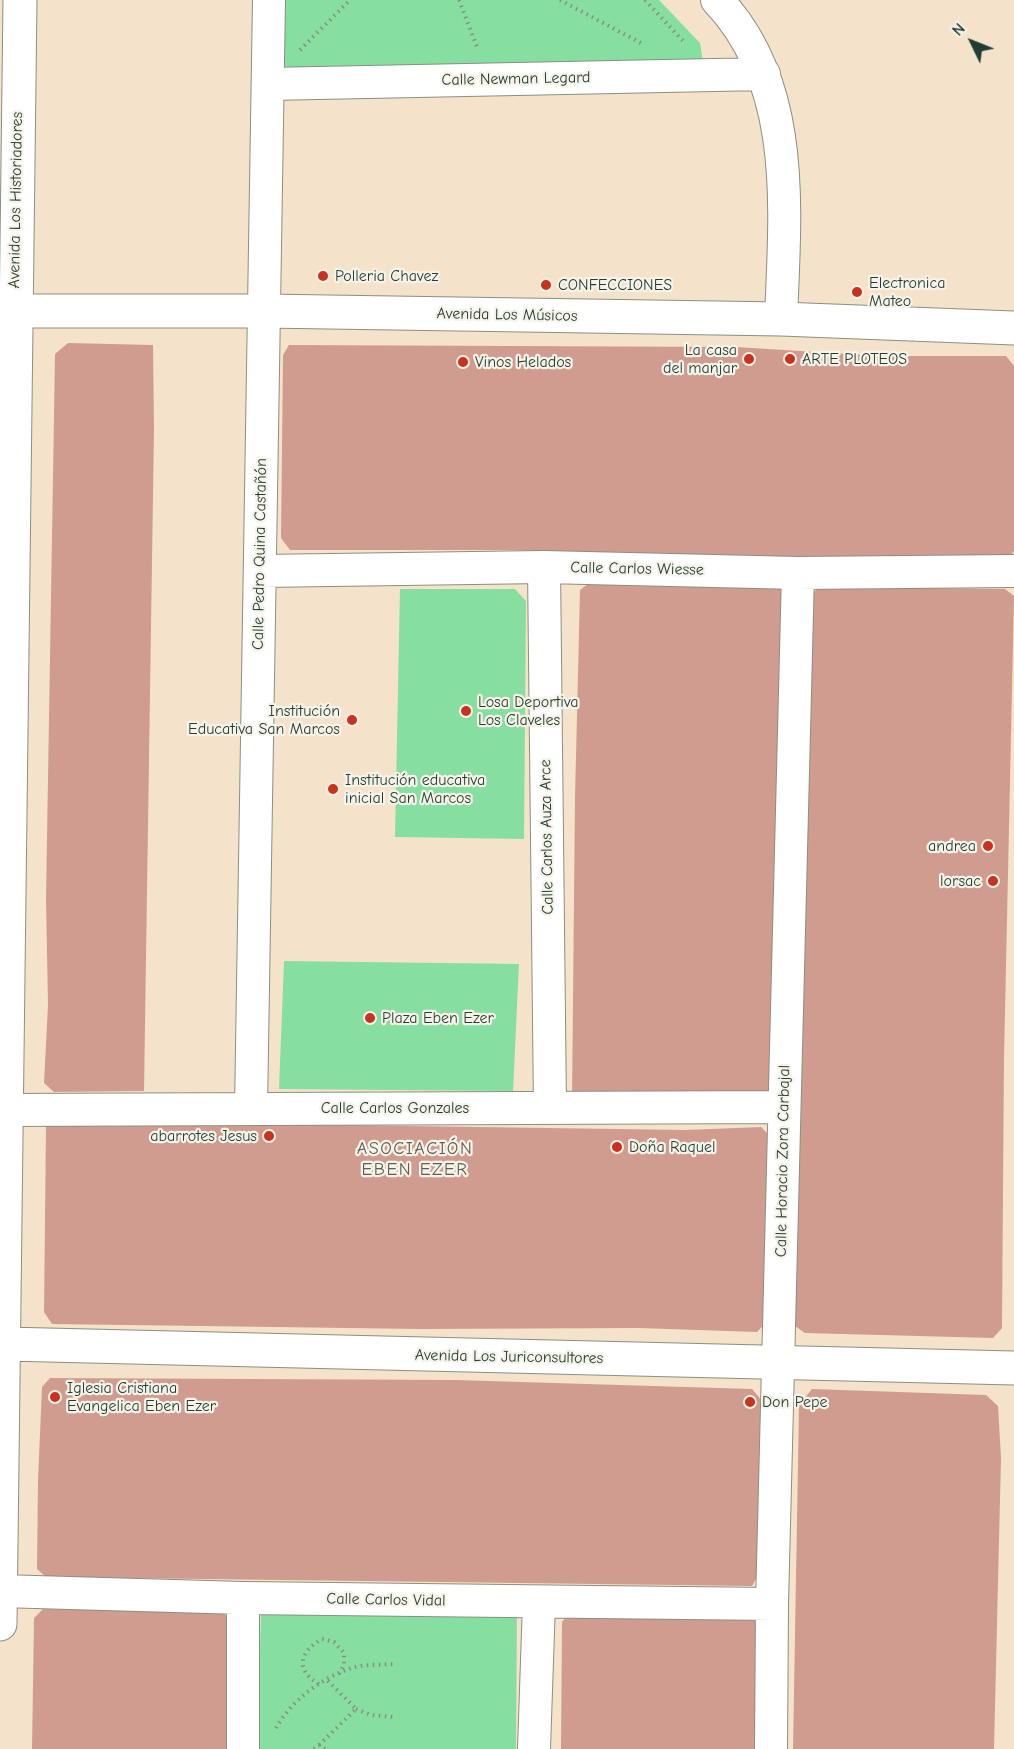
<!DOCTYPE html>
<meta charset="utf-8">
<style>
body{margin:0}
#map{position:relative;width:1014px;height:1749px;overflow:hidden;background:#f4e3ca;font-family:"Comic Neue",sans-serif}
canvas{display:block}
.north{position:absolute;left:942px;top:12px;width:60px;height:60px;-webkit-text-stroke:4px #f7f3e8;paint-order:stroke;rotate:313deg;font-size:16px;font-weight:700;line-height:24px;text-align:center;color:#1f3d34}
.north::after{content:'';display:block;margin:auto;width:21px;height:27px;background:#1f3d34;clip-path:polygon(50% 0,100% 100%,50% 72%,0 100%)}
</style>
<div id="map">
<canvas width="1014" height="1749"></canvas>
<div class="north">N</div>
</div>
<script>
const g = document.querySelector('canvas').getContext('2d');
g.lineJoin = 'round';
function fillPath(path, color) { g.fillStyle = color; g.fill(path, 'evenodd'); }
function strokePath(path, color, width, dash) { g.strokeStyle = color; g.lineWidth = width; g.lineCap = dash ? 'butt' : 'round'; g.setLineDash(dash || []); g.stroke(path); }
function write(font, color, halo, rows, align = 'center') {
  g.font = font + ' "Comic Neue",sans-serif'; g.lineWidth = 4.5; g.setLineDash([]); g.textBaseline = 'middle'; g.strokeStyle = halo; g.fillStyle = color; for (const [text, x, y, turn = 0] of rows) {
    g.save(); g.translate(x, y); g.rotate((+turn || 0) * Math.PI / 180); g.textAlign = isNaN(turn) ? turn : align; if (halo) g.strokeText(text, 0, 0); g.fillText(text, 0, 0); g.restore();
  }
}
fillPath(new Path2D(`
 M273,0H659L700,43L703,62L288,81L271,61Z
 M400,589H515L526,601L524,839L395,837Z
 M284,961L519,964L513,1091L279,1089Z
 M261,1608L517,1613L516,1749H258Z`), '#87dea1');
fillPath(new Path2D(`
 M68,343L153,345L154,429L144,1091L54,1092L44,1083L48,1005L46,899L55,354Z
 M289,345L736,347L881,356H1006L1014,366V551L1009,558L733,556L503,550H290L281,538L283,355Z
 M589,583H778L787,593L770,1099H572L575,798L580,590Z
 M819,587L1005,589L1014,596L1004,1059L1002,1328L993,1338L805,1333L791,1323L813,593Z
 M339,1125L686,1130L761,1127L771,1137L770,1318L757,1332L638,1328L421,1329L52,1324L44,1312L46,1126Z
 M50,1378L456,1380L752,1389L763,1402L760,1572L752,1586L46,1577L37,1569L38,1480L42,1387Z
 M812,1389L986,1395L998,1406L1001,1458L994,1749H793L799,1405Z
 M43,1609L222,1611L232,1623L233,1749H32L34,1618Z
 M570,1612L749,1616L761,1626L760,1749H561L562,1622Z`), '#d19c90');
const minor = new Path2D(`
 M717,0C798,85 785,211 781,319
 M268,84L764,74
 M544,567L550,1108
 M260,571L544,567L798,573L1014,571
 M251,1109L269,0
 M6,1110L784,1107
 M0,1591L243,1598L772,1604
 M243,1598V1749
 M534,1749L539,1602
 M771,1749L772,1604L798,573`);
const tertiary = new Path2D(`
 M0,311H264L781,319L1014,328
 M5,1344L1014,1368
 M0,1624L20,0`);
strokePath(minor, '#8a907f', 34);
strokePath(tertiary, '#8a907f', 35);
strokePath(new Path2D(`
 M459,0L477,47
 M560,0L641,43
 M645,0L685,43
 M300,50L350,0
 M319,1684C294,1670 300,1651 322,1639L334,1642L344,1653V1665L339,1674
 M356,1709L371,1715L394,1717
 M276,1728C292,1700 321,1678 352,1668C364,1664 381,1665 394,1664
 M319,1745L356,1709L327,1680
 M314,1749L319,1745L325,1749`), '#8a907f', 4, [1.5, 4.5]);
strokePath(minor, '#fff', 32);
strokePath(tertiary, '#fff', 33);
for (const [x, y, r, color] of [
 [323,276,6,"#c8321e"],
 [546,285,6,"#c8321e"],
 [857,292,6,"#c8321e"],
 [749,359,6,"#c8321e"],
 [790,359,6,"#c8321e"],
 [463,362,6,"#c8321e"],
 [466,711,6,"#c8321e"],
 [352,720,6,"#c8321e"],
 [333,789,6,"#c8321e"],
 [988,846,6,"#c8321e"],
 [993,881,6,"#c8321e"],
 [370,1018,6,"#c8321e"],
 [269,1136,6,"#c8321e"],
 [617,1147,6,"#c8321e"],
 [55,1397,6,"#c8321e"],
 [750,1402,6,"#c8321e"]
]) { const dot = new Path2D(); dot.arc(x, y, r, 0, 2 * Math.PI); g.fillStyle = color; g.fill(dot); strokePath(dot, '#f7f3e8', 2); }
write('16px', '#1f3d34', '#f7f3e8', [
 ["Calle Newman Legard",516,79,-1],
 ["Avenida Los Historiadores",16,200,-89],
 ["Avenida Los Músicos",507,315,1],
 ["Calle Pedro Quina Castañón",260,554,-89],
 ["Calle Carlos Wiesse",637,569,1],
 ["Calle Carlos Auza Arce",547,837,-91],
 ["Calle Carlos Gonzales",395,1108],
 ["Calle Horacio Zora Carbajal",783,1161,-89],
 ["Avenida Los Juriconsultores",509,1357,1],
 ["Calle Carlos Vidal",386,1600,1]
]);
write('16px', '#1f3d34', '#f7f3e8', [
 ["Polleria Chavez",335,276],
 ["Electronica",869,283],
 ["Mateo",869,301],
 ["CONFECCIONES",558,285],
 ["La casa",737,350,"right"],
 ["del manjar",737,368,"right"],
 ["ARTE PLOTEOS",802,359],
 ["Vinos Helados",475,362],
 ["Losa Deportiva",478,702],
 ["Los Claveles",478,720],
 ["Institución",340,711,"right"],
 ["Educativa San Marcos",340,729,"right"],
 ["Institución educativa",345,780],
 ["inicial San Marcos",345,798],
 ["andrea",976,846,"right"],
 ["lorsac",981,881,"right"],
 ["Plaza Eben Ezer",382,1018],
 ["abarrotes Jesus",257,1136,"right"],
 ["Doña Raquel",629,1147],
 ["Iglesia Cristiana",67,1388],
 ["Evangelica Eben Ezer",67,1406],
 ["Don Pepe",762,1402]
], 'left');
g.letterSpacing = '1.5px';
write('18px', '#5d5e54', '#f7f3e8', [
 ["ASOCIACIÓN",415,1149],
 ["EBEN EZER",415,1170]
]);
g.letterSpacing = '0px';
</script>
